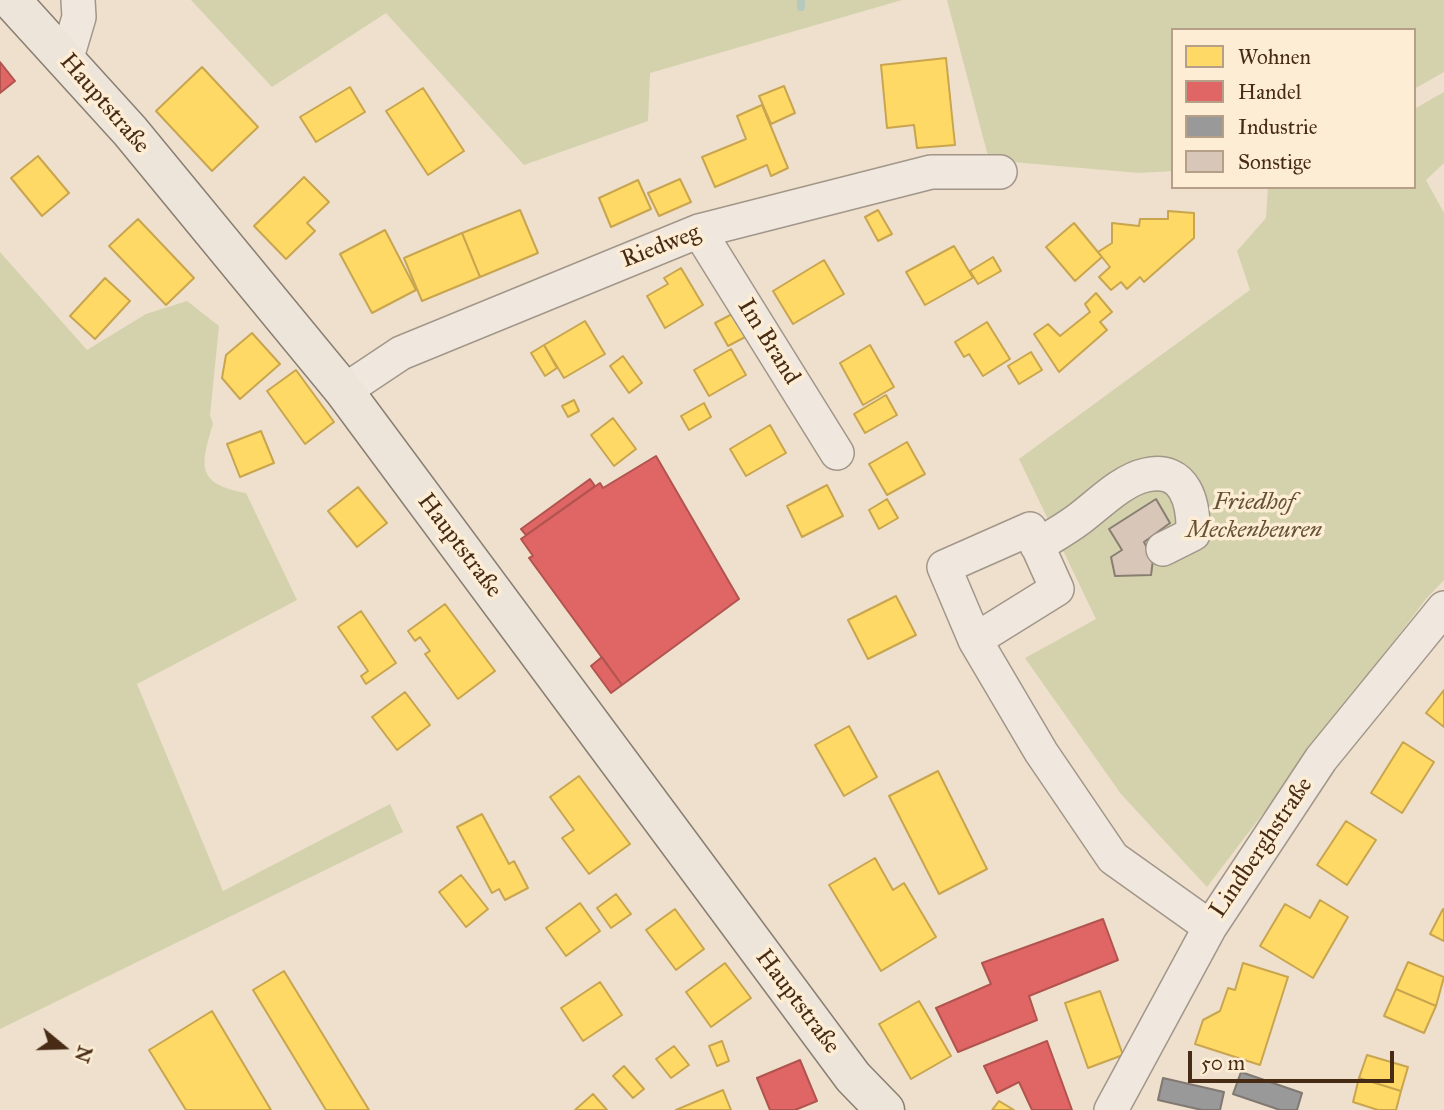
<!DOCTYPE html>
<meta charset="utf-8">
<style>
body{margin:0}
#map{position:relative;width:1444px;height:1110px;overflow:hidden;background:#eee0cd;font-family:"IM FELL Great Primer",serif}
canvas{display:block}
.legend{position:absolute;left:1171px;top:28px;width:245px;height:161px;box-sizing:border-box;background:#fdedd5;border:2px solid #b59f88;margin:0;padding:9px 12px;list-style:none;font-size:21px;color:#482b15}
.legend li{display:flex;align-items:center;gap:14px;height:35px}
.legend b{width:35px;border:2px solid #b59f88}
.north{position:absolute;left:28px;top:1012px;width:70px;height:70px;-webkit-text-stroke:5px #fdedd5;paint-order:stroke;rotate:109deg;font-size:19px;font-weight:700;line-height:28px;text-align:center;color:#482b15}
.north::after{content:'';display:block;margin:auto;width:24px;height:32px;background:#482b15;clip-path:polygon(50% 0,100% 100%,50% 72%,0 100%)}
.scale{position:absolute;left:1188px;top:1051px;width:206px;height:32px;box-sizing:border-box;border:4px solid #482b15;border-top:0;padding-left:9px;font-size:21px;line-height:24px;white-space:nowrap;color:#482b15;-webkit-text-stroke:5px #fdedd5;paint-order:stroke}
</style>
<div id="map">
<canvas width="1444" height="1110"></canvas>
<ul class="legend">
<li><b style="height:19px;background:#ffd966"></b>Wohnen</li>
<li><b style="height:19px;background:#e06666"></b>Handel</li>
<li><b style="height:19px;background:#999"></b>Industrie</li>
<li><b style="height:19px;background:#d8c7b9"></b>Sonstige</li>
</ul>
<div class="north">N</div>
<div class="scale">50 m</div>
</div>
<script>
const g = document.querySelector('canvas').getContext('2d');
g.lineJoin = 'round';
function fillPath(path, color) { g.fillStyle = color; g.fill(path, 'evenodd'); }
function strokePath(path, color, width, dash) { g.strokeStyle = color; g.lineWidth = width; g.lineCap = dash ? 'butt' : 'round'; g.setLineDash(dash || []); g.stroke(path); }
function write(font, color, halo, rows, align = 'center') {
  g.font = font + ' "IM FELL Great Primer",serif'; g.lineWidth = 7; g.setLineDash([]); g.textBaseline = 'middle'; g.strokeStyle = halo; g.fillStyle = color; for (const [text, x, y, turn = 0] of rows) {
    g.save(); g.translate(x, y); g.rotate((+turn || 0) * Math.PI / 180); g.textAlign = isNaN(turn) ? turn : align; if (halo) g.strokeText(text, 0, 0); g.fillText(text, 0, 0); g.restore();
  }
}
fillPath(new Path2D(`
 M191,0H902L650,73L648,121L524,165L386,13L272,87Z
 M947,0H1444V72L1414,89V30H1173V171L1139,173L989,160Z
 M1444,92V163L1426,180L1444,213V580L1426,599L1207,887L1121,794L1025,658L1096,619L1019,459L1250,290L1237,251L1266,218L1268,187H1414V109Z
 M0,252L87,350L146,314L187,301L219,326L210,415L213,424C200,466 196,484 246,493L297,600L137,684L223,891L390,804L403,832L0,1029Z`), '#d4d1ad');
const homes = new Path2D(`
 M946,58L955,145L917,148L914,125L887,128L881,65Z
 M202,67L258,127L212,171L156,111Z
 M784,86L795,113L771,124L759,96Z
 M350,87L365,112L316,142L300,117Z
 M423,88L464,151L428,175L386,111Z
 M762,105L788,168L771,176L767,165L715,187L702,157L746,139L737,116Z
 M38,156L69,193L42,216L11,178Z
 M304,177L329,202L307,223L315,231L286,259L254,226Z
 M680,179L691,202L659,216L648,193Z
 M638,180L651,209L611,227L599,198Z
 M520,210L538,253L480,277L462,233Z
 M878,210L892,234L878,241L865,217Z
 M1168,211L1194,213V238L1144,282L1140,277L1127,289L1121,282L1111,290L1099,277L1110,267L1098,252L1112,243V223L1139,226L1140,219H1168Z
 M138,219L194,278L166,305L109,246Z
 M1074,223L1102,257L1075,281L1046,247Z
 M385,230L416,290L372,313L340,254Z
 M462,233L480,277L422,301L404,258Z
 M954,246L973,278L925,305L906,272Z
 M993,257L1001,271L978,284L970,271Z
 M824,260L844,294L793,324L773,291Z
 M681,268L703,305L665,328L647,296L668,284L664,278Z
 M105,278L130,301L95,339L70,316Z
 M1096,293L1112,312L1100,322L1107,330L1059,372L1034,334L1048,324L1060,336L1090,312L1085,304Z
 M736,312L749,335L728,346L715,323Z
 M585,321L605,354L564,378L544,345Z
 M987,322L1010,359L983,376L969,354L964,357L955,342Z
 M252,333L280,364L240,399L222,378L226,355Z
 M544,345L557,368L545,376L531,353Z
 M870,345L894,387L863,405L840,363Z
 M731,349L746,375L709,396L694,370Z
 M1031,352L1042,370L1019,384L1008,366Z
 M623,356L642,383L629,393L610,366Z
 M296,370L334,422L305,444L267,391Z
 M886,395L897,415L865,433L854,414Z
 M574,400L579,411L568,417L562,406Z
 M704,403L711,417L689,430L681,416Z
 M613,418L636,449L614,466L591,435Z
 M770,425L786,453L746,476L730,449Z
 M261,431L274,463L240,477L227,444Z
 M907,442L925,474L887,495L869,464Z
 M827,485L843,516L802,537L787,506Z
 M358,487L387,523L357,547L328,511Z
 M887,499L898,518L879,529L869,510Z
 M896,596L916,635L868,659L848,620Z
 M445,604L495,671L458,699L425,654L430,651L420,637L415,641L408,631Z
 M361,611L396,663L366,684L361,676L368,671L338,627Z
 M1444,690V727L1426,713Z
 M405,692L430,725L397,750L372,717Z
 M849,726L877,777L844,796L815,745Z
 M1403,742L1434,762L1402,813L1371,793Z
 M938,771L987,869L939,894L889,796Z
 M579,776L630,844L589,874L562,838L574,830L550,797Z
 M482,814L509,864L514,861L528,888L505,900L499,889L492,893L457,827Z
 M1346,821L1376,840L1347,885L1317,865Z
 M875,858L893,890L904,883L936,937L881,971L829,885Z
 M461,875L488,909L466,927L439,892Z
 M616,894L631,914L611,928L597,908Z
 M1320,900L1348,917L1313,978L1260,946L1285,904L1310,918Z
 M580,903L600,931L566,956L546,928Z
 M675,909L704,949L676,970L646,930Z
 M1443,909L1444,910V941L1430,934Z
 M1408,962L1444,977L1436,1006L1396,989Z
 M725,963L751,998L711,1027L686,992Z
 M1243,963L1288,977L1260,1065L1195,1044L1203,1020L1220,1011L1228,988L1235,990Z
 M284,971L369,1110H326L253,990Z
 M600,982L622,1015L583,1041L561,1008Z
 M1396,989L1436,1006L1424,1033L1384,1016Z
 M1100,991L1123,1055L1088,1068L1065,1003Z
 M919,1001L951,1056L911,1079L879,1024Z
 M212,1011L271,1110H186L149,1050Z
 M722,1041L729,1061L717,1066L709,1046Z
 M674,1046L689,1065L671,1078L656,1059Z
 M1367,1055L1408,1067L1401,1091L1359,1078Z
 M624,1066L644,1089L633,1098L613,1076Z
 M1359,1078L1401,1091L1396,1110H1378L1353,1102Z
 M723,1090L731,1110H676Z
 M593,1094L607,1110H575Z
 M999,1101L1014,1110H992Z`);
fillPath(homes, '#ffd966');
strokePath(homes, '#c8a54e', 2);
const shops = new Path2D(`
 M0,62L15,81L0,93Z
 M656,456L739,599L622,685L529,558L533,556L521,539L600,483L603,488Z
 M590,479L595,486L526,535L521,529Z
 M602,657L622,685L611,693L591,666Z
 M1103,919L1118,960L1029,996L1037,1020L958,1052L936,1008L991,984L982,963Z
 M1047,1041L1072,1110H1032L1019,1082L997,1093L984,1066Z
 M800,1060L817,1101L795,1110H770L757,1078Z`);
fillPath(shops, '#e06666');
strokePath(shops, '#b2544e', 2);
const industry = new Path2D(`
 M1241,1072L1302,1093L1297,1110H1280L1233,1094Z
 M1163,1078L1224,1092L1220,1110H1202L1158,1100Z`);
fillPath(industry, '#999');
strokePath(industry, '#817871', 2);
strokePath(new Path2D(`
 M801,0V7`), '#b7c8be', 8);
const building = new Path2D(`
 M1156,499L1170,523L1144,542L1153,560L1151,575L1115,576L1111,557L1122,550L1109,529Z`);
fillPath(building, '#d8c7b9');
strokePath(building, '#897e71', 2);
const minor = new Path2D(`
 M66,61L79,17L78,0
 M699,231L837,453
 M344,391L401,353L699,231L931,172H1000
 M1037,546C1051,537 1066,529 1079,519C1098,505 1122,480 1146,475C1186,466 1194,504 1193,534L1163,549
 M975,640L1057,589L1030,529L944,567L975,640L1041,752L1113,858L1210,927
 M1111,1110L1210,927L1321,759L1444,608`);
const major = new Path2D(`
 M11,0L130,131L344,391L853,1077L885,1110`);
strokePath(minor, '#a29689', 36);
strokePath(major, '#897e71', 41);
strokePath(minor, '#f0e8df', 33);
strokePath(major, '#ede5da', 38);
write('24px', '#482b15', '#fdedd5', [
 ["Hauptstraße",104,104,49],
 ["Riedweg",661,247,-21],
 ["Im Brand",768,342,58],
 ["Hauptstraße",459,546,53],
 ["Lindberghstraße",1262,848,-56],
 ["Hauptstraße",797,1002,53]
]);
write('italic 24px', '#665134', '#fdedd5', [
 ["Friedhof",1254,503],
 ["Meckenbeuren",1254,531]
]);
</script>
